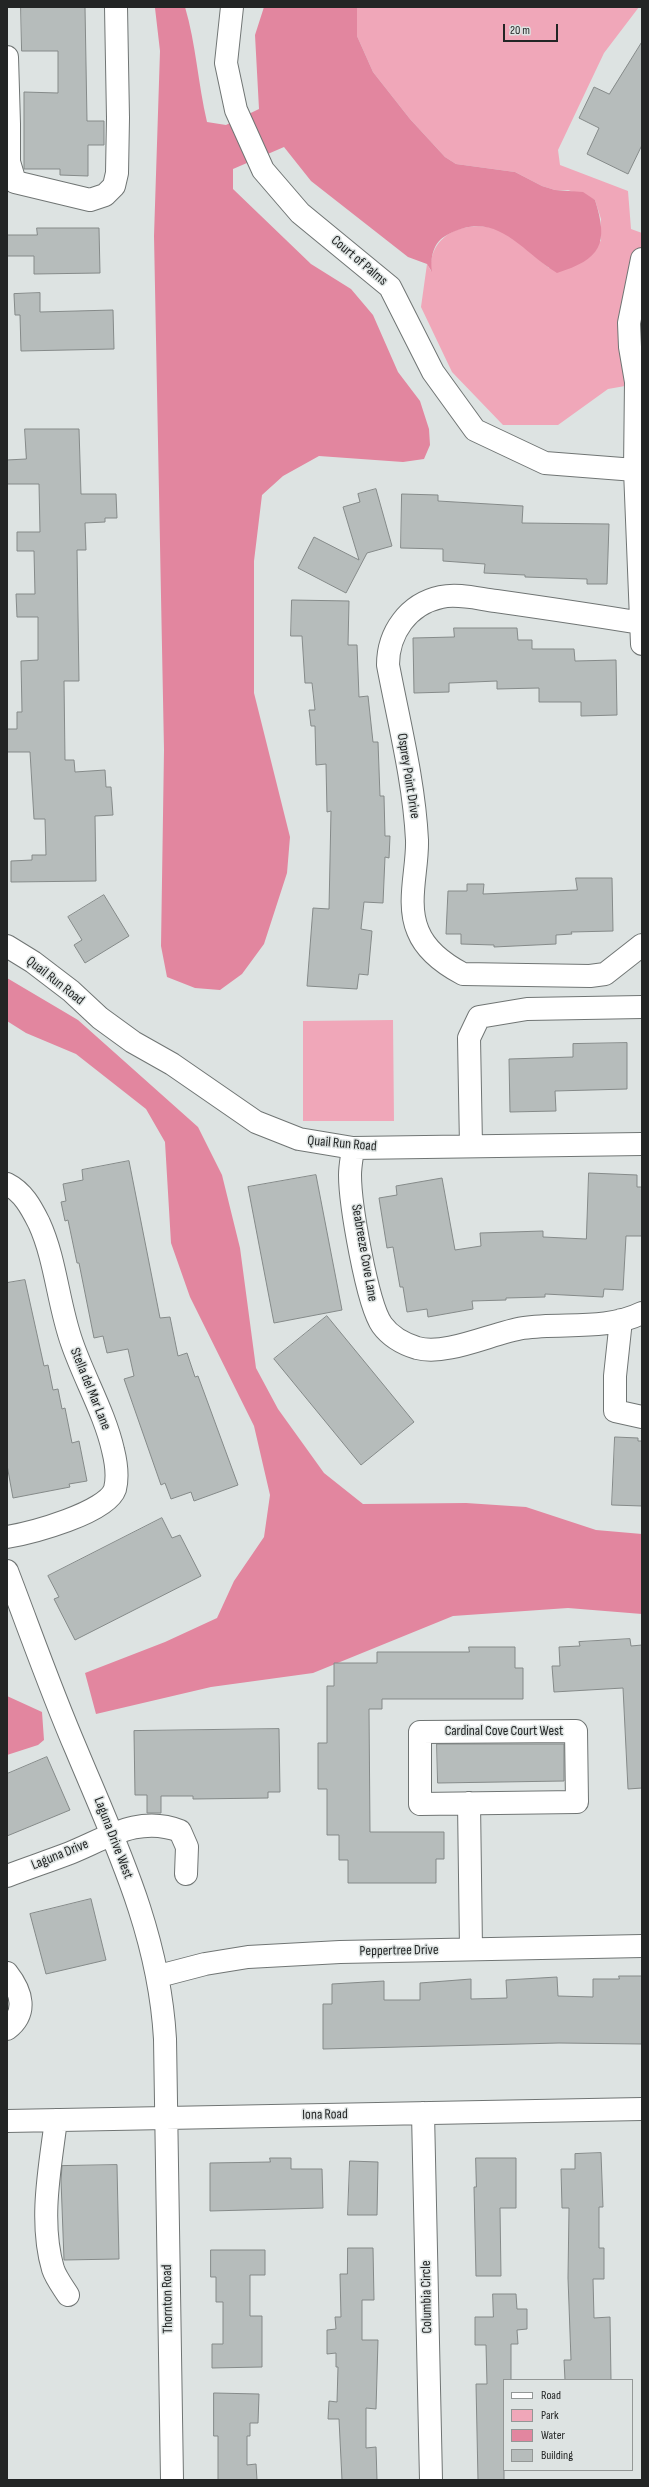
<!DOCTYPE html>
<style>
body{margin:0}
#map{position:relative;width:649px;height:2487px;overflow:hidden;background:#dde3e2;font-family:"Sofia Sans Condensed",sans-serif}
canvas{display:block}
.frame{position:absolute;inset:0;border:8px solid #232525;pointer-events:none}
.legend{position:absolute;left:503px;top:2379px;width:130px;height:92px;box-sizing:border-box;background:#dde3e2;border:1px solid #939796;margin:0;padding:5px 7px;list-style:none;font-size:12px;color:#232525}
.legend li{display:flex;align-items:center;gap:8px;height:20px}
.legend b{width:20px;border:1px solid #939796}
.scale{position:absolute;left:503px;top:24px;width:55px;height:18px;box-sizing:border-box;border:2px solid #232525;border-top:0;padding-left:5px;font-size:12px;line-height:14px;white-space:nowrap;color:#232525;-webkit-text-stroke:3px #dde3e2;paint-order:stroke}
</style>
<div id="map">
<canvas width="649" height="2487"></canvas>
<div class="frame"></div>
<ul class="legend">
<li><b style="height:5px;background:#fff"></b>Road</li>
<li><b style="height:11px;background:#f0a7b9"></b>Park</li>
<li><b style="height:11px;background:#e2869f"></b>Water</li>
<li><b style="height:11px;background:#b6bcbb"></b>Building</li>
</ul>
<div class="scale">20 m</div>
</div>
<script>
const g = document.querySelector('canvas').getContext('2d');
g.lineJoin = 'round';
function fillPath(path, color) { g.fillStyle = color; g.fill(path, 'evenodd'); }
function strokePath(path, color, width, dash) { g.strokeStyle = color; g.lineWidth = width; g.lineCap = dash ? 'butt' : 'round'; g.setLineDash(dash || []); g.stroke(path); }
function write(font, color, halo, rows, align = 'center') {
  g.font = font + ' "Sofia Sans Condensed",sans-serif'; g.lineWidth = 3; g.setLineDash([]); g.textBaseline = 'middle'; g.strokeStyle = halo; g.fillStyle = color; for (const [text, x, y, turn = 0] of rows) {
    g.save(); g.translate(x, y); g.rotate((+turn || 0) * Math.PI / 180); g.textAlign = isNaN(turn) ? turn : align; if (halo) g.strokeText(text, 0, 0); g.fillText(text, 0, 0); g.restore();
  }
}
fillPath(new Path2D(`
 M357,7H639L604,53L558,150L560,165L628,191L631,229L642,233V383L608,389L558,425H503L452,372L421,307L427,264L431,271C428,231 471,218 503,231C520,238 534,256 549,268L601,241V219L595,200L568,190H555L542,186L515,172L456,164L445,157L410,119L373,72L357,36Z
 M393,1020L394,1121H303V1021Z`), '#f0a7b9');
fillPath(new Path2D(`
 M185,7C196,44 198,84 207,122L226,125L259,109L255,35L264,7H357V36L373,72L410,119L445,157L456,164L515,172L542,186L555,190L583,192L595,200C609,244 601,259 557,273C520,251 497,208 447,235C433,242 430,258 432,272L427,264L408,257L311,181L284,147L233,169V189L311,264L351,289L373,315L398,372L420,401L429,429L430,445L424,459L403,462L319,456L283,476L262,495L254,561V693L290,837L287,873L264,944L242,974L220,990L195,988L167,977L161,946L164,750L154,236L160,51L155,8Z
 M7,978L78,1020L198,1127L222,1175L240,1248L256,1368L278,1409L324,1473L363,1504L466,1503L526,1507L596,1530L642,1534V1614L568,1608L453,1616L313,1673L211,1687L96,1714L85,1673L165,1642L217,1618L234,1581L264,1537L270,1495L254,1426L190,1297L171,1243L165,1142L146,1109L76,1054L26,1033L7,1021Z
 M7,1696L42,1712L44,1740L38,1745L7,1755Z`), '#e2869f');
const building = new Path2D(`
 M21,7H85L87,121H104V145H88V176L60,175V169H24V92L58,93V51H22Z
 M642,42V145L628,174L587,154L599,128L579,118L594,87L609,94Z
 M37,228H99L100,273L34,274V256H7V235H37Z
 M40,293V312L113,310L114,349L21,351L20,315H15L14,294Z
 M25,429H79L81,494H116L117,518H105V522L85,523L86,550H77L79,681H64L65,760H74L75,772L105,770L106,787H111L113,815L95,816L96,881L11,882V861L32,860V855H46L45,819H34L30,752H7V729H17V712H22L21,661L38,660V617H17L16,594H35L34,551H17V532H40L39,484H7V460L26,459Z
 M376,489L392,546L367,553L346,593L298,568L314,537L359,560L343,507L360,502L358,494Z
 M402,494L438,495V501L523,506L522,523L609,524L607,584H587V579L525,577V575L484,573L485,564L443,561V549L401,548Z
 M292,600L349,601L348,645H357L359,697L368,696L373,742H378L380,796H384L385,836H390L389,858L385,857L383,903L364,902L361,929L372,931L368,975L359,974L357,989L307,986L313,908L329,909L331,811L327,812L326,764L316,765L315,726H311L309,710H315L312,683H305L302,636H291Z
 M454,628H517L518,640H532V649H574L575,661L616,660L617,715L581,716V702H539V688L497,689V681L449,683V692L414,693L413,638L454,637Z
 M576,878H612L613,931L571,932L572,934L556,935V944L494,947V945L461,944V934H446L448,891H467V884H484L483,894L577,890Z
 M104,895L129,936L85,963L74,945L82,940L68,917Z
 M627,1043V1089L555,1091L556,1111L510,1112L509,1059L573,1057V1044Z
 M129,1161L160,1318L170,1317L178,1356L187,1353L195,1377L198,1376L238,1485L194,1501L191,1492L171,1499L165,1483L161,1485L124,1379L134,1376L128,1349L107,1353L103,1336L94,1338L79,1263H77L68,1220L65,1221L61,1202L66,1201L63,1184L83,1180L82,1170Z
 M589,1173L637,1175V1187H642V1236H626L623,1290L604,1289L603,1297L545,1294V1297L506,1298V1300L472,1301L473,1309L428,1317L427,1309L407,1312L403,1287H400L393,1247L387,1248L379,1198L397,1195L396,1186L442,1178L455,1250L481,1246L480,1233L543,1231V1237L586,1239Z
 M316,1175L342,1310L274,1323L248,1187Z
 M25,1280L44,1366L48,1365L53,1390L58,1389L62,1409L65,1408L72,1443L79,1441L87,1481L69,1484L70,1487L13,1498L7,1465V1283Z
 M327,1316L414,1422L361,1465L274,1359Z
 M615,1437L638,1438V1441H642V1506L612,1505Z
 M162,1518L172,1538L180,1535L201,1576L75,1640L54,1599L59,1597L48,1576Z
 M630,1639L631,1646L642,1645V1788L628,1789L623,1688L554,1692L552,1666H560L559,1647L580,1646L579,1642Z
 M469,1647H515V1668H523V1699H382V1709H369L370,1832H444V1859H436V1883H348V1860H339V1835H327V1789H318V1743H327V1686H334V1663H377V1652H469Z
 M279,1729L280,1792H268V1798L193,1799V1796H161V1813H147V1795H135L134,1731Z
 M437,1744H564V1781L438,1783Z
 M47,1757L70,1810L7,1836V1774Z
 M91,1899L106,1960L46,1974L30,1914Z
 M619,1976H642V2044L559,2043L323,2049V2004H332V1984L384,1981V2000H420V1983L471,1979V1999L507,1998L506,1980L557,1977L558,1996L593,1997V1979H619Z
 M601,2153L603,2207H599V2248H604V2279H593L594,2318L610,2317L611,2380H565L564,2360H571L568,2278L569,2208H562L561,2169H575V2154Z
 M270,2158H291V2169H322L323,2208L210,2211V2163L270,2162Z
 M476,2158H516V2208H500L501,2276H476L474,2187H476Z
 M350,2161L378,2162L377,2215H348Z
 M117,2165L119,2259L64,2260L61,2180L62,2166Z
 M348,2248H373L374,2300H362V2340H378L376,2409L366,2408V2448L376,2447L377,2480H342L339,2419H328L329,2401L337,2402L338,2367H336V2353L327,2354V2330L336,2329L335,2317H341L340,2274H347Z
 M211,2250H265V2275H250V2316H262V2367L212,2368V2344H223V2302H216V2277H211Z
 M493,2294H516L517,2309H527V2329L517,2330L518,2344H511V2380H504V2480H478L476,2384H487L486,2345H475V2317H493Z
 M214,2393L259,2394L258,2423H250V2436H247V2465L256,2464L257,2480H218V2436H214Z`);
fillPath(building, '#b6bcbb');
strokePath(building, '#858a89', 1);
const minor = new Path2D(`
 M232,7L226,63L236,110L263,170L300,213L390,287L433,372L475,430L545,463L635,470
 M7,57L9,124
 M7,124H9V162L15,182L90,200L105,195L114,186L117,173L118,118L116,7
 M642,259L629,323L630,347L636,382L635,470L642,644
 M641,623C593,615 545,608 496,601C479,599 458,593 441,597C408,604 388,633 388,665C399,723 414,781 417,840C418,869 406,903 418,931C426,951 444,964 463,974L590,976L605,974L642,945
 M7,946L33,962L71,991L100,1018L133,1042L172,1064L256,1122L299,1139L353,1148L642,1144
 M471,1146L469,1038L479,1017L527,1009L642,1007
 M353,1148C352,1157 350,1166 350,1175C350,1203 367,1304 382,1325C390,1336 404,1344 417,1348C447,1356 492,1333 523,1328C562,1322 605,1331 642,1313
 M7,1184C23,1192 31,1207 39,1223C56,1260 58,1304 72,1343C84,1378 105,1414 113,1450C116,1462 118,1477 115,1489C107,1513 31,1533 7,1537
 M621,1320L615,1376V1411L642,1417
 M7,1571C30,1631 51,1691 76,1749C116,1845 159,1933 165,2039L172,2480
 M576,1731L577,1802L420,1804V1732Z
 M469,1803L471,1949
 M7,1876C28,1868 49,1861 70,1853C107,1838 139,1815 180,1831L187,1847L186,1874
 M7,1973C22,1992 28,2013 7,2029
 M159,1976L205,1964L248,1957L340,1952L642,1946
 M423,2113L431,2480
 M56,2120C50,2168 39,2221 53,2269C56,2278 63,2287 68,2295
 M7,2121L642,2109`);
strokePath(minor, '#707574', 24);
strokePath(minor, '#fff', 22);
write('14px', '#232525', '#dde3e2', [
 ["Court of Palms",359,261,40],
 ["Osprey Point Drive",408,776,81],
 ["Quail Run Road",55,981,38],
 ["Quail Run Road",342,1144,5],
 ["Seabreeze Cove Lane",364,1253,80],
 ["Stella del Mar Lane",90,1389,68],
 ["Cardinal Cove Court West",504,1731],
 ["Laguna Drive West",113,1838,69],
 ["Laguna Drive",60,1855,-22],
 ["Peppertree Drive",399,1951,-1],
 ["Iona Road",325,2115,-1],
 ["Columbia Circle",427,2297,-91],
 ["Thornton Road",168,2299,-91]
]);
</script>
